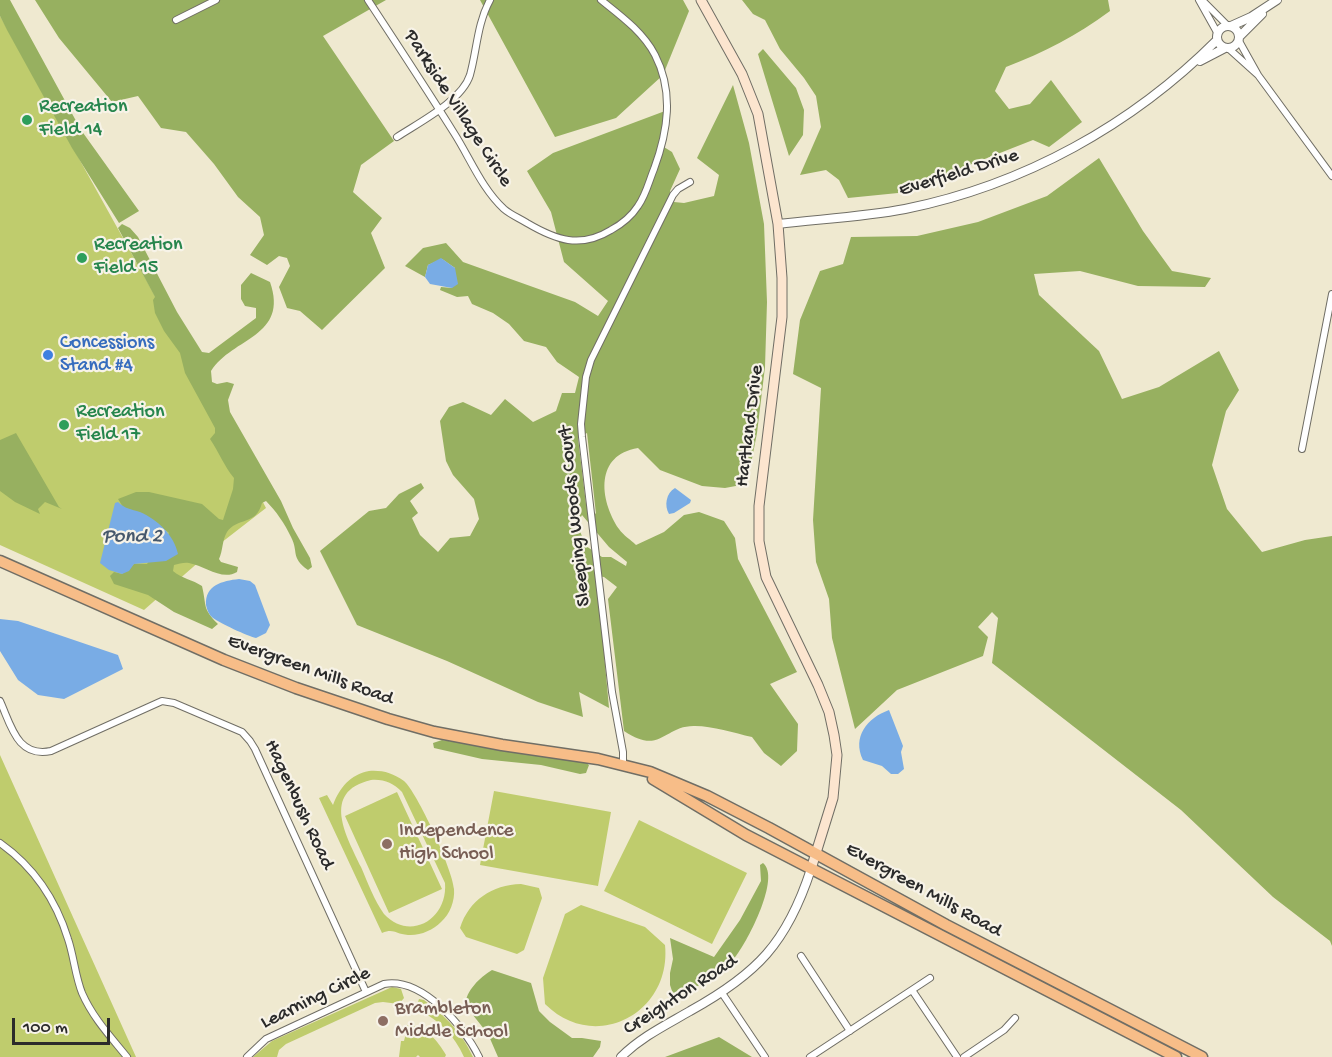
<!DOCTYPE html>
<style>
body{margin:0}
#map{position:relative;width:1332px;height:1057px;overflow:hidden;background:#efe9d0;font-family:"Gochi Hand",sans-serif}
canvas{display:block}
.scale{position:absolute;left:12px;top:1018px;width:98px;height:27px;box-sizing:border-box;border:3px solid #2b2b2b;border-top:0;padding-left:8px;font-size:18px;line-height:21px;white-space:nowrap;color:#2b2b2b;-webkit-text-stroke:4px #f7f3e8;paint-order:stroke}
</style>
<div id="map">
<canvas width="1332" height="1057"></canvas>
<div class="scale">100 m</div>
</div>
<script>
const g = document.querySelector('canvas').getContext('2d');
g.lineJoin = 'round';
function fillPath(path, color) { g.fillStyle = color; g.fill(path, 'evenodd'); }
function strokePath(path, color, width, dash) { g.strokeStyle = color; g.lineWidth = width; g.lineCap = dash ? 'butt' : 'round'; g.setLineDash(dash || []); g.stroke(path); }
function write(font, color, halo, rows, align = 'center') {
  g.font = font + ' "Gochi Hand",sans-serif'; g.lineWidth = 4.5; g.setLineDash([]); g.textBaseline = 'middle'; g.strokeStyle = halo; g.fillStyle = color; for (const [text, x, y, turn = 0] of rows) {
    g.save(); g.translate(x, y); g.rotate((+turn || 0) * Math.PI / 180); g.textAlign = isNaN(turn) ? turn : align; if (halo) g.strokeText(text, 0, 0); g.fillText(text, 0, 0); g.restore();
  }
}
fillPath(new Path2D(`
 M0,16L149,285L266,508L217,546L144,610L0,545Z
 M0,755L136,1057H0Z
 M369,771C382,770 393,773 404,781C417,792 453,870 454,889C455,901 450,914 441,922C433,930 420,936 408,935C395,934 394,928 382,933L319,798L327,795L333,805C340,787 350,775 369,771ZM371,780C384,779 393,783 402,792L445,883C448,919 410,942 384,914C374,900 368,883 361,867C347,837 320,792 371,780Z
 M494,791L611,812L598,886L480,865Z
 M397,792L442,889L389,913L345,816Z
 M639,820L747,873L712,944L604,891Z
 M521,884L539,888L542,898L524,950L517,954L466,937L460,928C469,900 492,885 521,884Z
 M581,905L645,927L665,945C672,1013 595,1054 545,1004L543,978L565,914Z
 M392,987L401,989L404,998L399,1004L383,1002L375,1003L286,1044L279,1050L277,1057H253L272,1041Z
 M419,999L424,1000C446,1017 461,1031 473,1057H464C454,1035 440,1021 419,1010L416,1015L414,1014Z
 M407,1025C425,1025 438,1041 446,1055L445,1057H420L418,1055L416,1057H399L401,1041H404L406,1033L403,1031Z`), '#bfcc6d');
fillPath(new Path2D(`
 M0,0H10L81,130L139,211L119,223L72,148L7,30L0,16Z
 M35,0H386L323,36L394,141L361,165L353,192L382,218L371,233L385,268L322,330L300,311L287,308L279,287L290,266L287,258L279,256L267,265L250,255L264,235L260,217L238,197L214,164L186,132L161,128L138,96L112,102L59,38Z
 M480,0H683L689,11L663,75L616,118L555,137Z
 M742,0H1108L1110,11C1076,36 1045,52 1006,67L995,91L1009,109L1030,104L1051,80L1082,122L1049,147L1033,140L898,193L848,198L839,180L826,170L800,175L821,127L816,96L804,78L780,49L765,20L753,14Z
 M763,49L796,88L804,110L803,135L789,156L758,54Z
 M733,85L749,143L764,224L767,302L765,367L757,433L749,474L741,485L725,488L702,486L660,470L638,448C595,455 599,499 619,529C623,535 631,540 636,545L664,532L684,515L699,512L724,521L735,538L738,559L797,672L770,684L798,724L797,751L781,766L764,753L752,737C734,733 713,726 695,726C664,725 661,756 624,731L608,599L617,587L604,577L597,576L609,708L579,692L583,717L538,702L447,661L357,625L320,551L369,511L386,508L399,494L421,483L424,488L410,501L418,513L412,518L420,535L438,552L450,538L470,536L479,519L474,499L453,475L446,461L440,421L449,407L463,402L491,415L505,399L533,422L556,411L562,393H575L579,377L557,362L546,347L524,341L509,324L493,313L472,304L468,296L457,297L440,290L441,287L452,288L455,268L442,259L428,265L425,277L405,266L423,248L446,243L463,262L575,302L598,316L608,301L564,262L551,212L527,171L553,153L665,111L659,144L672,152L680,169L670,191L674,202L684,203L714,196L719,175L697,158ZM587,433L596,514L586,504L578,438ZM582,515L609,547L627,562L626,566L611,557H602L586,546L577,524Z
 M1099,158L1143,231L1172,271L1211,278L1205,287L1138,286L1080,271L1034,274L1039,295L1099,351L1122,399L1159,387L1219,351L1239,390L1226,411L1212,465L1227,509L1262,552L1305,540L1332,536V946L1330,941L1273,897L1181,810L992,663L998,618L992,612L978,627L988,637L983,656L897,690L855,729L832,638L829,599L816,562L813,520L821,388L793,374L800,320L820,271L843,264L851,237L917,236L978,222L1047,196Z
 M122,224L130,228L138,237L177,312L202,352L209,353L256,318V308L245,306L241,299V285L251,273L270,282C289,337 233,337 211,371L212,382L217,384L227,382L234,384L228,400L230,412L281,501L293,528L310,558L312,567L308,570C290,557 299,552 291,537C285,524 276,511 266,501L262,503C256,526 237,517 227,532C222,540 223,551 219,559L221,562L238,567L237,572C222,581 205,566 189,563C184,562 179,564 174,565L173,571C181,578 193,580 202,586C207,607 202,608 218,624L212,629L174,612L148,595L114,584L110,576L114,572L122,574L134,564H147L169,533L150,518L123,507L118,499L136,492H149L202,504L219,519L223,520L233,489L234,478C224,466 219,452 210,439L215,433V428L185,373L180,353L164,331L155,313L153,300L155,297L118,228Z
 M16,433L59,507L62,509L45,502L38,509L40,514L15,502L0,491V440Z
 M442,740L585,762L589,765L586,773L580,774L541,765L482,759L434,748L433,743Z
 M763,863C781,877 748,941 736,956C732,960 727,965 722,969C710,981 690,990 674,997L670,985V973L673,959L670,938L714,957L740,920L761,881L760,865Z
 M492,970L531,983L539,1011L550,1022L572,1038H582L601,1041L600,1047L593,1057H498L488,1034L465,1005C466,991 480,977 492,970Z
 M719,1037L752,1057H665Z`), '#97b060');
fillPath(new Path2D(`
 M441,258L455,268L458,284L452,288L430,284L425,277L428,265Z
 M675,488L691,500L690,503L674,513L669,514C664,506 666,493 675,488Z
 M118,502C125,509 131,509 140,512C158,520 174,535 178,554L166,561L134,564L129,571L122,574L109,570L100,563L115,503Z
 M239,579L250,581L255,585L270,625L266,633L256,638C247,636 220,623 213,618C209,615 207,610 206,605C205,585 222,581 239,579Z
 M0,619L18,621L118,655L123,669L64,699L38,695L18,680L0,651Z
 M889,710L903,746L901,752L904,769L898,774H891L882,766L863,760C852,737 867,718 889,710Z`), '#79ace5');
const minor = new Path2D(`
 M368,0C397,44 426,88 454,133C470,158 482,189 504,209C511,215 519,218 527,223C556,240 580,249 611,230C622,224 631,217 638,206C646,195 649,181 654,169C668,131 674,92 655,55C643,32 621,16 601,0
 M1199,0L1218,34
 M1203,1L1228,26
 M176,20L216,0
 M1228,48L1258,75L1239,41
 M1258,75L1332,176
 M397,137C418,123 462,101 470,75C477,50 477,24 490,0
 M1302,449L1332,294
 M0,701C11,725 17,758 51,751L162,701L174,703L242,732L250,741L255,749L366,992
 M623,765V752L612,692L582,437L581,424L586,377L591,360L673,195L678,189L690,182
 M0,843C34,867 56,900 68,939C74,957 75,975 82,993C93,1018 110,1036 127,1057
 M801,956L850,1031
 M912,990L957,1057
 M722,993L765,1057
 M247,1057L266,1039L384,984C422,977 464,1026 479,1057
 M810,1057L930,978
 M964,1057L1004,1030L1015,1018`);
const tertiary = new Path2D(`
 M1217 37a11 11 0 1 1 22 0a11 11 0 1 1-22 0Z
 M1231,26L1251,17L1277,0
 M1240,36L1262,14
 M1200,61L1225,48
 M778,224C820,219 863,217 905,209C1024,185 1132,125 1217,40
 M621,1057C641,1037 666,1025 690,1011C757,974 787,943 811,869`);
const secondary = new Path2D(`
 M701,0L742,74L758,114L778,224L782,278V317L759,506V541L766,577L818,685L829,712L834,735L837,755L833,798L811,869`);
const primary = new Path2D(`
 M0,561L224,660L296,688L388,719L434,732L502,745L598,759L650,772L707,796L769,828L946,925L1202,1057
 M653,779L746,835L1176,1057`);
strokePath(minor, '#706e65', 8);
strokePath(tertiary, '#706e65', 10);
strokePath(secondary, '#706e65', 11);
strokePath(primary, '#706e65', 13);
strokePath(minor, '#fff', 6);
strokePath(tertiary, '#fff', 8);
strokePath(secondary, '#fce5cf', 9);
strokePath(primary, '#f7bd88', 10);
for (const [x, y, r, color] of [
 [27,120,6,"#2e9e5b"],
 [82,258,6,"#2e9e5b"],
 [48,355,6,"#3f7fe0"],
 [64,425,6,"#2e9e5b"],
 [387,844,6,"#8d6e63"],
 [383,1021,6,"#8d6e63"]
]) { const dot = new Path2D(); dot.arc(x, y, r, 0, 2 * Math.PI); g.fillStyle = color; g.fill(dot); strokePath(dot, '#f7f3e8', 2); }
write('20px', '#27864d', '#f7f3e8', [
 ["Recreation",39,108],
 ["Field 14",39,131],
 ["Recreation",94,246],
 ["Field 15",94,269],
 ["Recreation",76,413],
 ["Field 17",76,436]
], 'left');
write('20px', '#2b2b2b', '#f7f3e8', [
 ["Parkside Village Circle",457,109,57],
 ["Everfield Drive",959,174,-17],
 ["Hartland Drive",751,426,-83],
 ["Sleeping Woods Court",576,516,-96],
 ["Evergreen Mills Road",310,671,20],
 ["Hagenbush Road",298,805,65],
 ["Evergreen Mills Road",923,891,29],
 ["Creighton Road",681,996,-33],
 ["Learning Circle",316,999,-26]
]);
write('20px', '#366cbe', '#f7f3e8', [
 ["Concessions",60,344],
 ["Stand #4",60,367]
], 'left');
write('20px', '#785e54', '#f7f3e8', [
 ["Independence",399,832],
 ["High School",399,855],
 ["Brambleton",395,1010],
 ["Middle School",395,1033]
], 'left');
write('italic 21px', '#46586c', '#f7f3e8', [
 ["Pond 2",132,538]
]);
</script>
